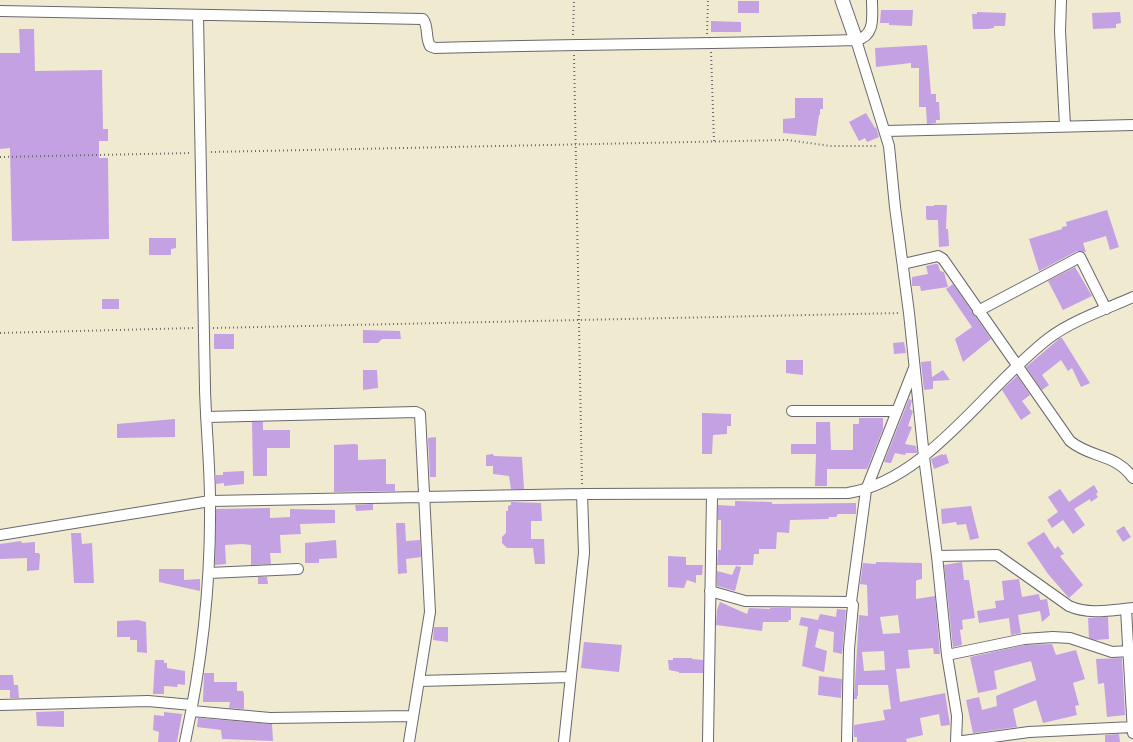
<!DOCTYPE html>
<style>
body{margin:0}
canvas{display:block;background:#f0ead0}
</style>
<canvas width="1133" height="742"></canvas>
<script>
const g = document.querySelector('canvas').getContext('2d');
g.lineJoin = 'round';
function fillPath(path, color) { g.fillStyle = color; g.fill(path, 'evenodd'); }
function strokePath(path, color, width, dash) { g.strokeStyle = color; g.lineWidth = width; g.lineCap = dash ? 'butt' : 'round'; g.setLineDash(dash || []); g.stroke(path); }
fillPath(new Path2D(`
 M738,1H759V13H738Z
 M881,10H913L912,26L889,25V23H880Z
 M977,12L1006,13L1005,26H994V28L987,29H973L972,14H977Z
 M1120,12L1121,23L1116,24V28L1093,29L1092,13Z
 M711,21L741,22V32H711Z
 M19,29H34L35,71L102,70L103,129H108V141H99V158H108L109,239L12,241L10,148L0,149V53H20Z
 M927,45L931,94H936V102H939L940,120H936V123L927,124L926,107H919V68H911V63L876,67L875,48Z
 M795,98H823V109H820V115H819L816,136L783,133V119L795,118Z
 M866,113L875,128L876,127L879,137L867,142L865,138L859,141L849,122Z
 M934,205H947L946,229H948L949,246L939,247L938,220H927L926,218V206H934Z
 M1107,210L1119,247L1110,250L1106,236L1090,241L1083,243L1086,252L1077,251L1039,271L1029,239L1062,229V227L1067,226L1066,222Z
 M149,238H176V248L171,249V255H149Z
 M935,264H938L940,271L944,272L948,287L921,291L920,286H912V277L928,274L926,266Z
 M1075,267L1092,296L1063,310L1048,281Z
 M953,284L991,339L963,362L955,339L972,327L946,289Z
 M102,299H119V309H102Z
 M363,330L400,331L401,339H382L378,343H363Z
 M214,334H234V349H214Z
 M1060,338H1062L1090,383L1081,387L1072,368L1068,371L1061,360L1042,375L1049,385L1042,390L1026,367Z
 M904,342L906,353L894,354L893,343Z
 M786,360H803V375L786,373Z
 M931,361L932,377L943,370L950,380L933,381V389L924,390L921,362Z
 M363,370H377L378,388L363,390Z
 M1017,376L1030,395L1022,401L1031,413L1021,420L1002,390Z
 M909,399L912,400L910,409L913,411L908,426L912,427L905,444L916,446L917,453H906L905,455L895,453L891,463H889L884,462Z
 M702,413L731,414V426H727V434L713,435L712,454H702Z
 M859,418H883V429L867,469H827V486H815L816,454H791V444H816V422H830L831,450H853V424H859Z
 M175,419V437L117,438V424Z
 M252,422H263V430H290V448H267V476H253Z
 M436,437V477H430L428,438Z
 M355,444L358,445V460L386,459V484H395V491L334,492V445Z
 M493,454L494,456L522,457L524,489H511L509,476L493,474V466H486V455Z
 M942,454L943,455L946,454L949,463L934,469L931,459Z
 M244,471V484L224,486V483L216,484V475H223V472Z
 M1094,485L1098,492L1096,494L1098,497L1091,502L1090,499L1074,509L1085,525L1073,534L1063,520L1052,528L1047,520L1058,512L1048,497L1060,489L1069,502Z
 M735,501L772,502V504L856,503V514H838L836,517H828L829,519L790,520L789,533L777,532L776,549H759V554H754L753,565H717L718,550H721V520H718V505L735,506Z
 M511,502L541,503L542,521H531V539H544L545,564H535L533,548H507L502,543V537L506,533V511H508V506L511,505Z
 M373,504V510L356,511L355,505Z
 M971,506L979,538L970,540L966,524L957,525L956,522L942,524L941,509Z
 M270,508V518L290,517V509L335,510V523L300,524L301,534L280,535L281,553H270L271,564L251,565V545L242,544L225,545L226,564L215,565L216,509Z
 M396,523H405L406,541L420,540L421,557L406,559L407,573L398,574Z
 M1124,526L1131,537L1123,542L1116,531Z
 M1044,532L1055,549L1058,546L1064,554L1060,556L1083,585L1069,598L1048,574L1027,543Z
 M71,533H81L82,544L92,543L94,583H74Z
 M336,540L337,558L319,559V563H305V543Z
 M21,541L22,543L35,542V553H39L40,555L39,570L27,571V558L0,559V544Z
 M668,556L686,557V565H703L702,575H696V583L687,580L684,588L668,587Z
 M876,562L922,563V579L917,580L916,581V599L935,596L940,654H934L933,648L908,650L910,668L896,669L900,702L945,693L950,725L941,726L939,714L920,718L923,735L906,739L907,742H857V737H854V725L885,720L883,710L891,709L888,685H858V696H857V699H854L859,615L868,616L867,585L860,584L863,563L876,564ZM898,615L900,633L883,634L880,617ZM884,651L885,670L864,671L862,652Z
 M962,562L964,580H969L975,618L962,620L963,629L960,630L962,645L953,647L944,565Z
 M736,566L741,567L735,591L717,586V571L732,575Z
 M159,569H184V580L200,579V591L159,582Z
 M258,577H267L268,584H258Z
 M1019,579L1022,597L1039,594L1040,600L1047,599L1050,615L1042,622L1040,611L1018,615L1021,633L1011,635L1009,618L979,623L977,611L996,608L995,601L1004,600L1002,581Z
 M720,602L747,614L749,608L770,609V608H791V620H789L788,622H763L762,631L716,625L717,610Z
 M837,609L846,610L842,654L833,652L834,632L819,629L815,647L827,651L824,672L802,666L808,627L799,625L801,617L818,620L820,614L836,617Z
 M1108,617L1109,639L1096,640L1089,638L1088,618Z
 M138,620L146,622L147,653L137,652V640H130V637H117V621Z
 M434,627H448V642L433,640Z
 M584,642L622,645L619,672L581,668Z
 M1052,644L1056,655L1076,650L1085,679L1073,683L1079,705L1075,706L1077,715L1043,723L1036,700L1013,709L1017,727L973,733L966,700L979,697L982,710L997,706L996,696L1036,680L1031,661L994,671L997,689L978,693L970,657L1025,645Z
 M673,658H692V659L703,660V673H679V672L669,670L668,660H673Z
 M1122,658L1125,715L1107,717L1104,683L1098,684L1096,659Z
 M155,660H164V663H167V668L185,671V685L178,684L177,687L164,686V694H153Z
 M204,673H214V682H237V691H243L244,694V709L229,708L230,702H203Z
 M0,675H13L14,685H18L19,698H10V690H0Z
 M819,676L842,679L841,698L818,695Z
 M64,711V727L37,726L36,712Z
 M164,712L182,714L177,742H158L159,732L153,730L154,715L164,716Z
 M198,718L272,724L273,741L222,739L221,730L197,727Z
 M1119,734L1120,742H1105V735Z`), '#c4a1e3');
const minor = new Path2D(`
 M1061,0L1060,31L1065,126
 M0,11L423,19C429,27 425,37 430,46L435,48C575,44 716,44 856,40C876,36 872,16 872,0
 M856,40L889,146L895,207L909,313L924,457L937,556L947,655L957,716L956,742L1029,732L1133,727
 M886,131L1133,125
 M903,264L938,256L943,259L1070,441C1092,459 1115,453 1133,478
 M978,311L1080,257L1106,309
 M792,411H896
 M206,417L416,412L420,414L430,612L409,742
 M0,535L210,501L582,494L848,493C928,480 986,386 1049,338C1073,320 1106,309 1133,297
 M937,556L997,555L1069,606C1089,615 1112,610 1133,608
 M209,573L298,569
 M710,591L745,601L851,602
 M1126,609L1133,733
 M947,655L1024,639L1053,637L1070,638L1112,652L1129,651
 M419,681L570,677
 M0,705L148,701L192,705
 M192,711L270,718L413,716
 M185,742C202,663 211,582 210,502C210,464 206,427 205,389C203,264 200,140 198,15
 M564,742L584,553L582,494
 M708,742L712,495
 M847,742L849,649L853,605L851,602L866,490L914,368`);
const tertiary = new Path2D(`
 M842,0L856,40`);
strokePath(minor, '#6a686f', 12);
strokePath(tertiary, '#6a686f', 15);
strokePath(new Path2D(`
 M707,34L708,0
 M573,35L574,0
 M711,52L714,141
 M574,55L582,485
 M211,152L787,140L831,146H878
 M0,157L191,153
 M213,328L900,313
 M0,333L194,328`), '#6a686f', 2, [1, 3]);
strokePath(minor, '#fff', 10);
strokePath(tertiary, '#fff', 13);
</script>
